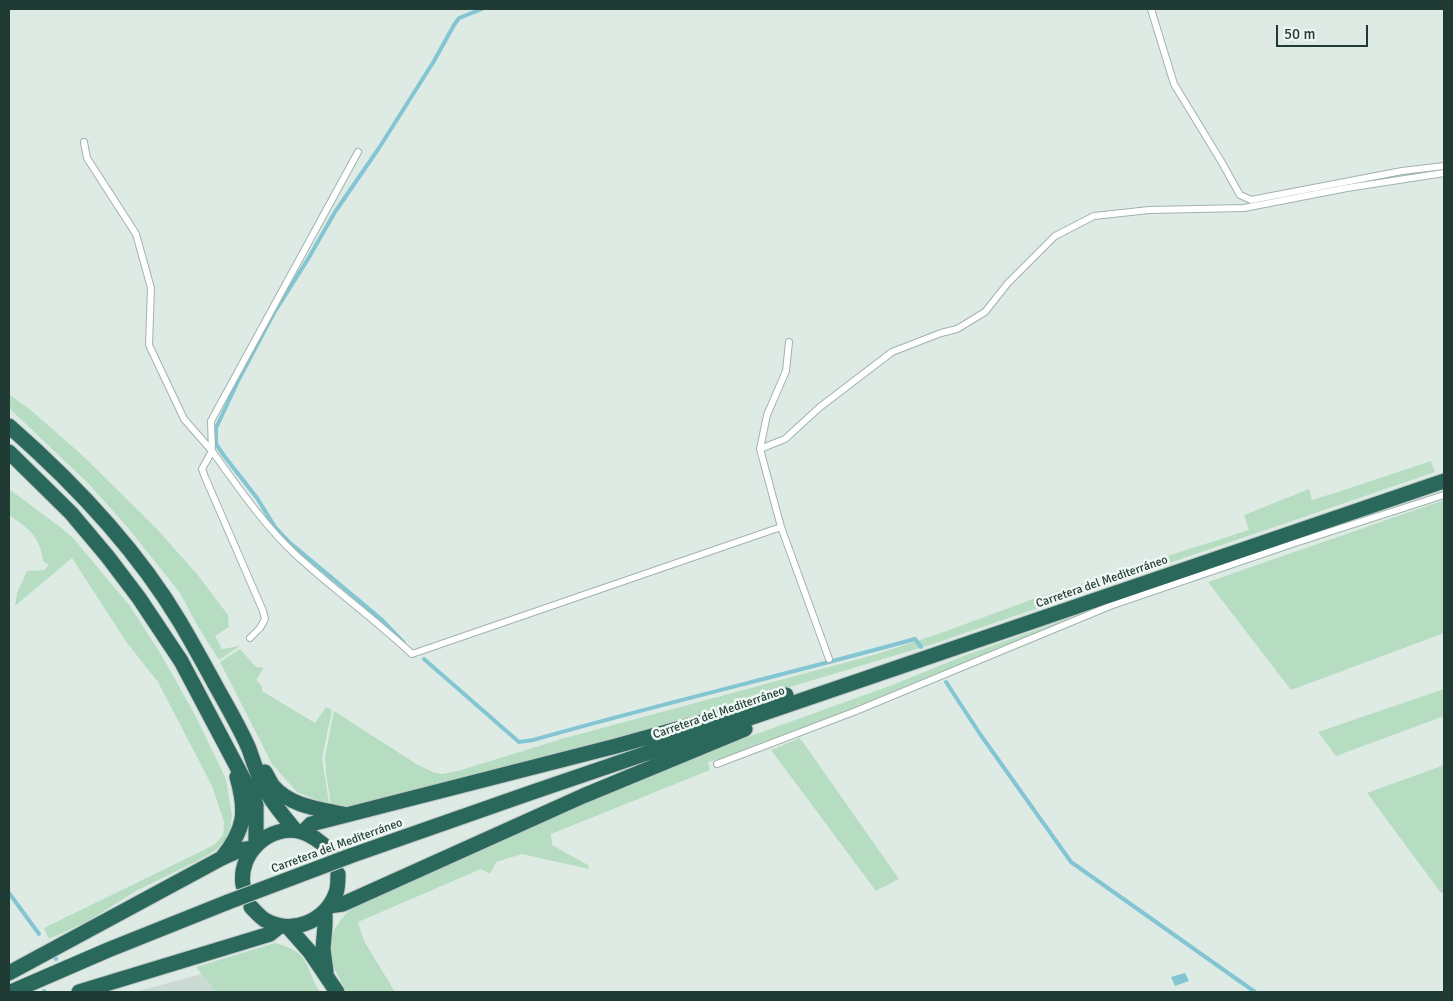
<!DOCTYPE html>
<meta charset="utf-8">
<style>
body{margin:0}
#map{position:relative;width:1453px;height:1001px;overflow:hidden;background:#deebe5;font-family:Signika,sans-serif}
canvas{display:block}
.frame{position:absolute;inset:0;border:10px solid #1f3b34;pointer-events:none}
.scale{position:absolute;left:1276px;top:25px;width:92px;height:22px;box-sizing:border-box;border:2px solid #1f3b34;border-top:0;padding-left:6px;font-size:15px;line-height:18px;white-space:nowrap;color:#1f3b34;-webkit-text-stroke:4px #eff7f3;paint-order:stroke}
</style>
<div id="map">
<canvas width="1453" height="1001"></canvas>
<div class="frame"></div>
<div class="scale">50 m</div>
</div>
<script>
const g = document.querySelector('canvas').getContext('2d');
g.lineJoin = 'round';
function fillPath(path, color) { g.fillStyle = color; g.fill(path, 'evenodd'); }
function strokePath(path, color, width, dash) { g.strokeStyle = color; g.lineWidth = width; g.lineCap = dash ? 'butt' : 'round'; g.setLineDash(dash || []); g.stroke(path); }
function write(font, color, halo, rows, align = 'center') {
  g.font = font + ' Signika,sans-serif'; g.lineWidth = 5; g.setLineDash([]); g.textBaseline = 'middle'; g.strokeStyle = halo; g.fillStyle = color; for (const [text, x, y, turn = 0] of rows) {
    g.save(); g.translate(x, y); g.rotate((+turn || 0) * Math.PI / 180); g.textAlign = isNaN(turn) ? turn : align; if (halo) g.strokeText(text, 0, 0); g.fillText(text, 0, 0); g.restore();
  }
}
fillPath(new Path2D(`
 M202,974L216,992H134Z`), '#ccdad4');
fillPath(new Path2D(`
 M9,394L33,412L82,455L155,527L197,574L228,615L229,627L215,636L222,649L240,646L219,660L197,625L180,593L129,529L89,484L9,408Z
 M1431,461L1435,472L930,645L627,736L350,808L331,805L326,773L325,757L334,711L418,765L435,773L443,774L458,771L565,738L877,654L941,633L1033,599L1249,530L1244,515L1309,489L1312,500L1341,491Z
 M9,489L60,527L74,539L130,606L162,656L195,715L226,779L232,815L230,831L225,840L216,850L201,859L136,891L88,921L49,939L44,928L214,845L223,835L224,822L212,786L158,682L127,643L72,558L15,606L17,593L27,571L44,570L49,565L43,561C40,536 28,528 9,515Z
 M1444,500V633L1291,690L1208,582Z
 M1081,614L800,730L737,754L708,762L710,770L551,834L552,845L588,865L589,869L522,854L496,862L490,874L481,869L358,922L364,941L395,992H347C327,958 320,938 352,908L512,836L687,759L895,684L966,655Z
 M240,649L256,667L264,668L256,680L262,686V691L315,723L326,707L332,710L322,758L329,803L322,802L297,792L272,764L220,662Z
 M1444,689V716L1336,756L1318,732Z
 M800,738L899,879L876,891L771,750Z
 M1444,765V892L1441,893L1367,793Z
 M275,943C311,952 304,966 320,992H216L196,967Z`), '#b6ddc1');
fillPath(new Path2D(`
 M1185,973L1189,981L1175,986L1171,977Z`), '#83c5d3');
strokePath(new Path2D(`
 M404,643L381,619L289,542L275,527L257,498L225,457L216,444V428L239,379L274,313L308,259L335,212L379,148L434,61L454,25L459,18L482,9
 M424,659L519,742L533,740C660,704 788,674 915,639L921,647
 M946,682L980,734L1071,862L1255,992
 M9,893L39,934
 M55,957L56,959
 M44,991L45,992`), '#83c5d3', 4);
const lane = new Path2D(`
 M1151,9L1174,84L1221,161L1240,195L1251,200L1402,171L1444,166
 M84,142L87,158L136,234L151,288L149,345L184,419L212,451
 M789,342L786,371L767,415L760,449L781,527L829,659
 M760,449L785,439L820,407L892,352L941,333L957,329L985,312L1008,283L1055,236L1094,216L1149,210L1244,208L1347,188L1444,173
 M212,451L211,421L358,152
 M250,638L260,628L265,619L263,611L205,477L202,469L212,451C238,487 263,524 296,555C333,589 375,619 412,654L781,527
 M717,764L856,711L1110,606L1295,543L1444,495`);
const highway = new Path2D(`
 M9,426C74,483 136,548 180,622C193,644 205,666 217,688C228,708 240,728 249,749C254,763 258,778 266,791C274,805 285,818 295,830
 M9,452L71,513L108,557L139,598L181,661L254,799L256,805V844
 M265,772C268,777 270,782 273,786C290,806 319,809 343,814
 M303,832L311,824L616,746L706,721L786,695
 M350,856L530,793L1444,481
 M222,858C245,829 247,812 237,777
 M243,885C238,853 270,823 302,832C313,835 322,843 330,851
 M329,906L343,904L583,796L745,729
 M251,907C255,911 260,917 265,920C292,935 325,922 336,893C338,888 338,880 338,874
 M325,912V925L323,949L326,972
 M288,927L310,952L337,992
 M9,973L222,858L240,850L253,848
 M11,992L108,950L228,902
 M79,992L270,934L280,926`);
strokePath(lane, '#a1b3ac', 8);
strokePath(highway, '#c0c8c6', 17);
strokePath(lane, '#fff', 6);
strokePath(highway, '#2a685c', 15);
const highwayBridge = new Path2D(`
 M228,902L350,856`);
strokePath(highwayBridge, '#c0c8c6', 17, []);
strokePath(highwayBridge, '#2a685c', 15);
write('12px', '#1f3b34', '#eff7f3', [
 ["Carretera del Mediterráneo",1102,582,-19],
 ["Carretera del Mediterráneo",719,713,-19],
 ["Carretera del Mediterráneo",337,846,-20]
]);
</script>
